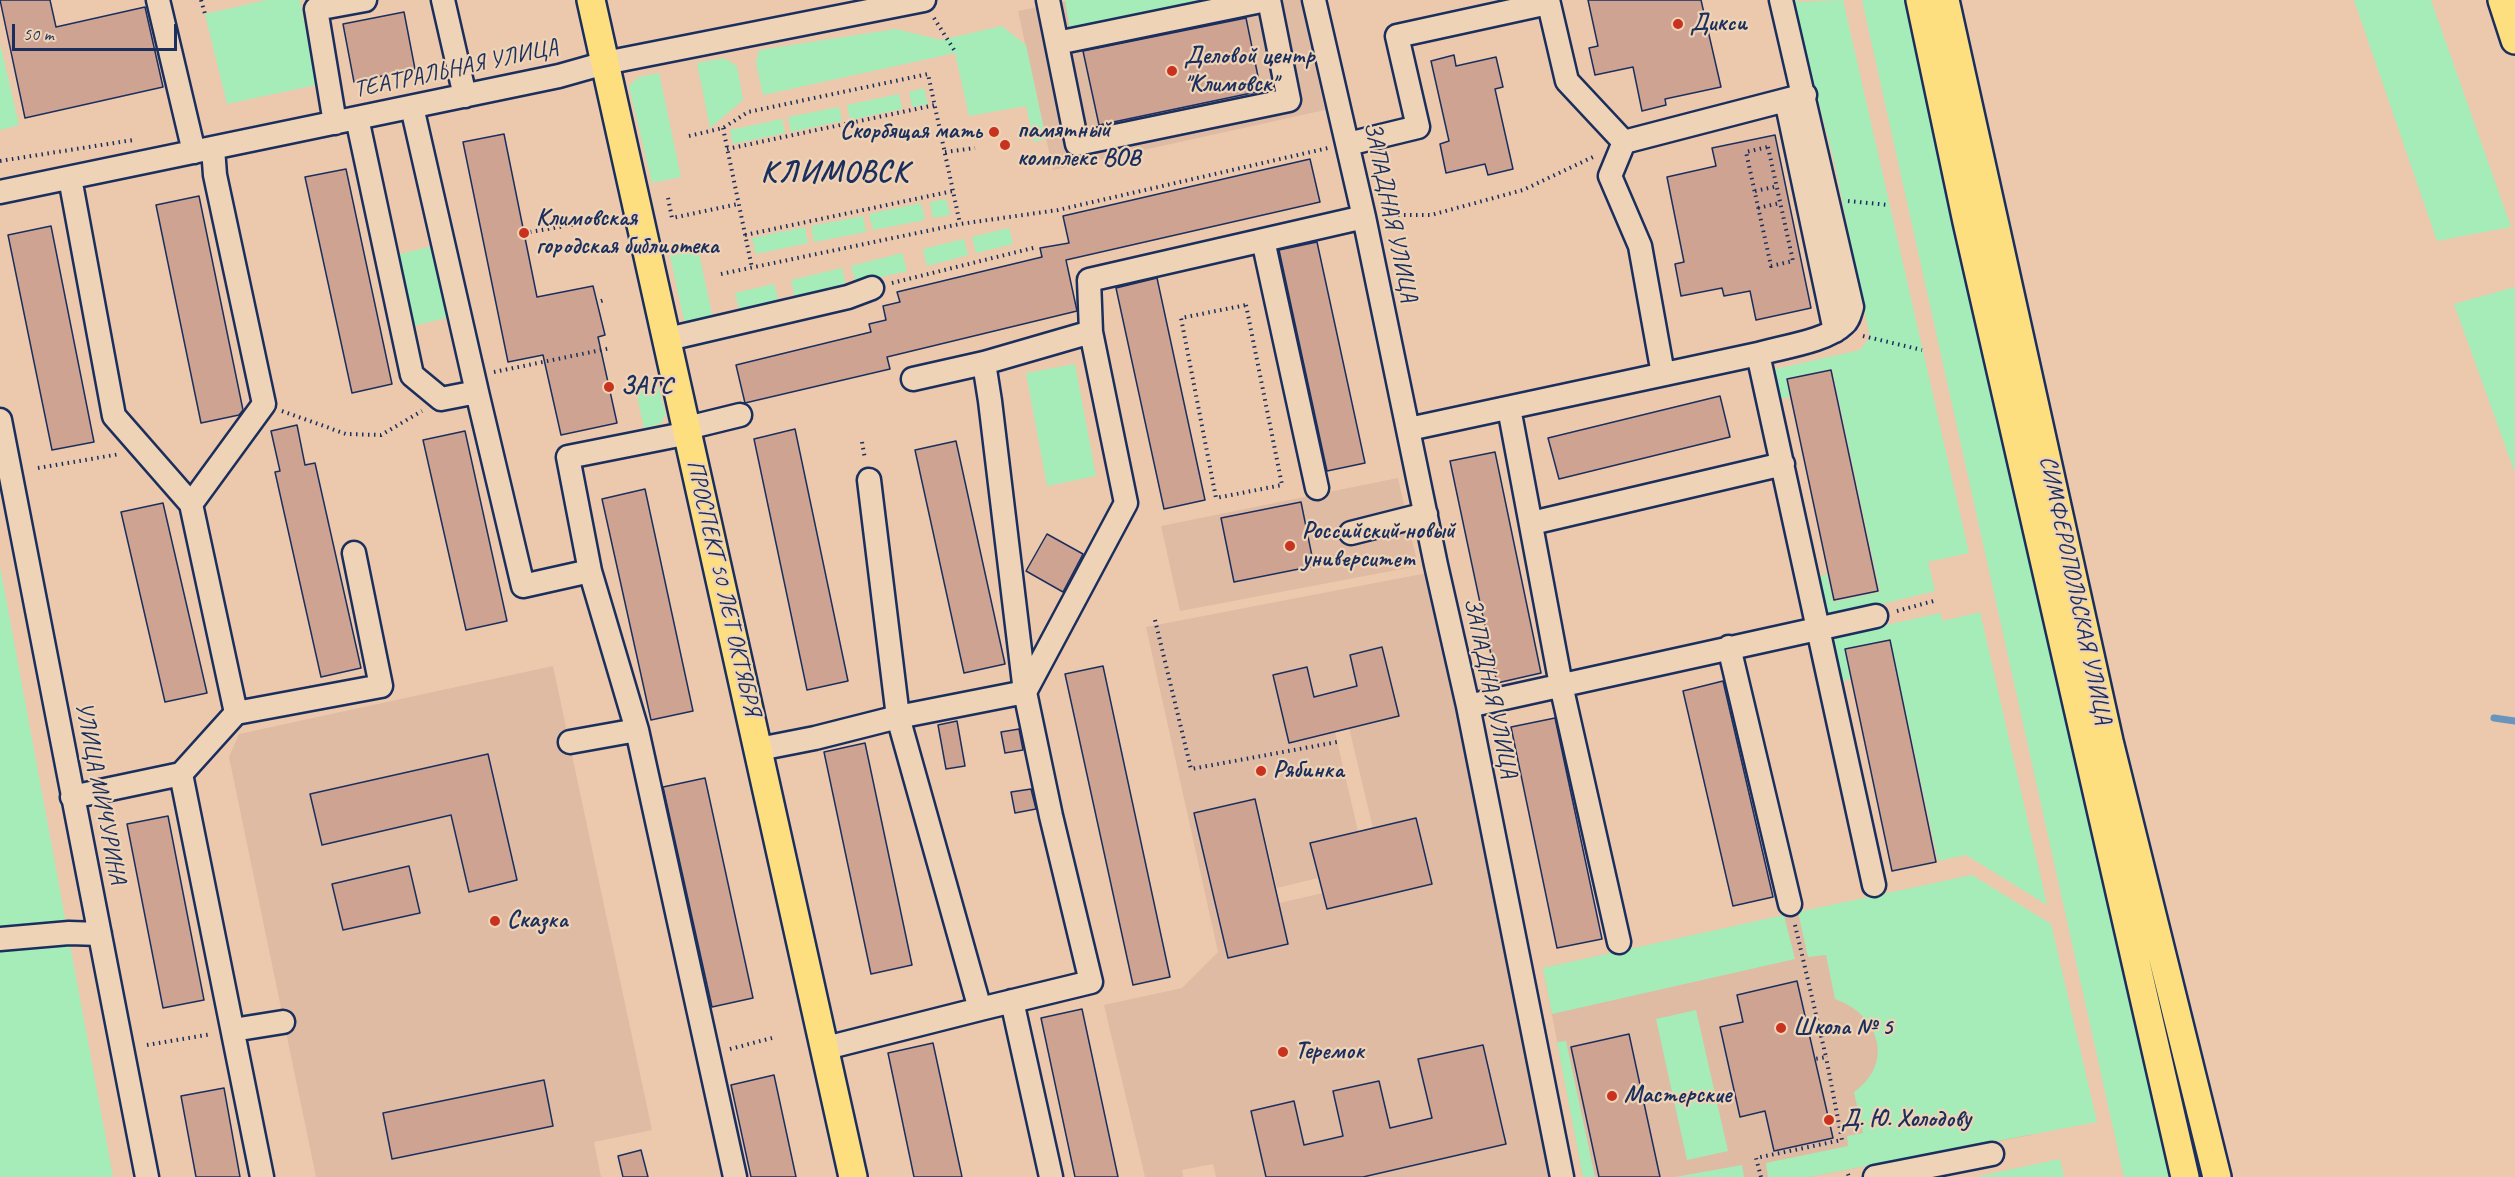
<!DOCTYPE html>
<meta charset="utf-8">
<style>
body{margin:0}
#map{position:relative;width:2515px;height:1177px;overflow:hidden;background:#ecc9ad;font-family:Caveat,sans-serif}
canvas{display:block}
.scale{position:absolute;left:12px;top:24px;width:165px;height:27px;box-sizing:border-box;border:3px solid #1b2f5e;border-top:0;padding-left:8px;font-size:18px;line-height:21px;white-space:nowrap;color:#1b2f5e;-webkit-text-stroke:4px #efd3b6;paint-order:stroke}
</style>
<div id="map">
<canvas width="2515" height="1177"></canvas>
<div class="scale">50 m</div>
</div>
<script>
const g = document.querySelector('canvas').getContext('2d');
g.lineJoin = 'round';
function fillPath(path, color) { g.fillStyle = color; g.fill(path, 'evenodd'); }
function strokePath(path, color, width, dash) { g.strokeStyle = color; g.lineWidth = width; g.lineCap = dash ? 'butt' : 'round'; g.setLineDash(dash || []); g.stroke(path); }
function write(font, color, halo, rows, align = 'center') {
  g.font = font + ' Caveat,sans-serif'; g.lineWidth = 4.5; g.setLineDash([]); g.textBaseline = 'middle'; g.strokeStyle = halo; g.fillStyle = color; for (const [text, x, y, turn = 0] of rows) {
    g.save(); g.translate(x, y); g.rotate((+turn || 0) * Math.PI / 180); g.textAlign = isNaN(turn) ? turn : align; if (halo) g.strokeText(text, 0, 0); g.fillText(text, 0, 0); g.restore();
  }
}
fillPath(new Path2D(`
 M1072,0H1300L1325,110L1053,170L1018,11Z
 M1398,478L1418,566L1180,611L1161,526Z
 M1427,573L1551,1177H1363L1505,1144L1482,1045L1418,1059L1432,1118L1390,1128L1379,1081L1333,1091L1343,1136L1304,1145L1294,1101L1251,1111L1266,1177H1216L1213,1164L1182,1170L1183,1177H1145L1104,1005L1182,988L1218,952L1146,627ZM1382,648L1399,716L1349,728L1380,858L1394,854L1387,825L1416,818L1432,884L1327,909L1323,893L1279,903L1288,944L1229,958L1194,813L1256,799L1277,888L1318,878L1310,843L1365,861L1335,732L1289,743L1273,675L1307,667L1314,697L1357,686L1350,655Z
 M553,666L652,1130L594,1142L601,1177H316L229,757L239,734ZM488,754L517,880L469,891L451,815L322,845L310,795ZM332,884L419,913L343,930ZM544,1080L553,1126L392,1158L383,1113Z
 M1972,875L2032,1135L1808,1177H1583L1543,968Z`), '#dfbba4');
fillPath(new Path2D(`
 M267,0H300L316,85L227,104L205,14Z
 M1065,0H1234L1070,31Z
 M1791,0H1797L1798,2L1843,0L1969,553L1928,562L1935,591L1822,619L1812,578L1827,574L1833,602L1880,592L1832,369L1787,378L1790,397L1774,400L1767,371L1860,350L1870,337L1834,160Z
 M1862,0H1907L2169,1177H2124Z
 M2354,0H2431L2511,227L2437,241Z
 M1002,26L1026,45L1046,139L1034,142L1026,106L969,116L955,53L763,95L756,63L759,50L896,29L941,40Z
 M0,43L19,125L0,130Z
 M724,58L737,66L743,100L710,128L697,63Z
 M659,73L681,177L652,183L629,86L639,77Z
 M924,88L928,104L912,107L909,92Z
 M899,94L902,109L850,120L847,105Z
 M839,107L842,121L791,132L788,117Z
 M782,119L785,133L733,144L730,130Z
 M946,199L950,215L933,218L930,202Z
 M921,203L925,220L873,230L869,214Z
 M863,216L866,232L814,242L811,226Z
 M805,227L808,243L756,254L752,238Z
 M1009,228L1013,244L976,253L972,237Z
 M964,239L968,255L927,266L923,249Z
 M697,244L713,319L684,321L669,251Z
 M437,245L454,316L409,327L392,256Z
 M902,253L907,271L856,283L851,266Z
 M842,268L846,286L795,298L791,280Z
 M774,284L779,302L740,312L735,293Z
 M2515,287V473L2454,304Z
 M1075,364L1096,476L1047,486L1026,373Z
 M658,386L666,415L660,424L644,428L636,391Z
 M0,566L113,1177H0Z
 M1980,612L2047,905L1966,855L1938,861L1890,639L1845,649L1851,679L1838,682L1827,638L1940,613L1943,621Z
 M1972,875L2051,924L2097,1122L1808,1177H1768L1766,1163L1848,1146L1847,1136L1863,1133L1854,1092C1896,1062 1878,1014 1835,999L1826,955L1808,957L1798,912Z
 M1784,915L1795,959L1552,1014L1543,968Z
 M1696,1010L1728,1151L1687,1160L1656,1019Z
 M1566,1041L1595,1177H1583L1557,1042Z
 M2060,1159L2064,1177H1975Z
 M1742,1165L1744,1177H1675Z`), '#a5ecb9');
strokePath(new Path2D(`
 M2494,718L2515,721`), '#6894bd', 7);
const building = new Path2D(`
 M0,0H50L56,27L145,7L163,87L25,118Z
 M1588,0H1701L1721,87L1665,99L1666,105L1642,111L1633,67L1595,75L1589,48L1598,46Z
 M404,12L415,69L354,82L343,24Z
 M1246,18L1261,91L1099,125L1083,51Z
 M1454,55L1456,66L1496,57L1503,87L1495,89L1513,169L1488,175L1485,164L1446,173L1440,144L1449,141L1431,61Z
 M504,134L537,297L593,286L605,335L598,337L617,423L561,435L543,355L508,362L463,142Z
 M1775,135L1811,308L1756,320L1750,291L1724,296L1722,288L1681,296L1675,264L1684,262L1667,177L1716,166L1712,148Z
 M1310,159L1320,202L1066,260L1077,311L887,357L890,369L745,403L736,365L871,332L869,324L886,320L883,306L900,302L897,292L1042,257L1040,248L1069,243L1063,216Z
 M346,169L392,384L352,393L305,177Z
 M199,196L243,410L239,415L201,423L156,205Z
 M51,226L94,442L52,450L8,235Z
 M1317,242L1365,463L1327,471L1279,250Z
 M1157,278L1205,500L1164,509L1116,288Z
 M1831,370L1878,591L1834,600L1787,379Z
 M1720,396L1730,437L1559,479L1548,438Z
 M297,425L305,465L315,463L361,668L321,677L275,472L280,471L271,431Z
 M795,429L848,681L807,690L754,439Z
 M465,431L507,621L466,630L423,440Z
 M956,441L1005,664L964,673L915,450Z
 M1495,452L1541,673L1497,683L1450,461Z
 M645,489L693,711L651,720L602,499Z
 M1301,502L1314,566L1234,582L1221,518Z
 M163,503L207,693L165,702L121,512Z
 M1047,534L1083,554L1063,592L1026,571Z
 M1890,640L1936,862L1892,871L1845,649Z
 M1382,647L1399,716L1289,743L1273,675L1307,667L1314,697L1357,686L1350,655Z
 M1103,666L1170,977L1133,985L1065,674Z
 M1723,681L1773,897L1733,906L1683,691Z
 M1555,718L1602,939L1557,948L1511,727Z
 M957,721L965,766L946,769L938,725Z
 M1019,729L1023,750L1005,753L1001,732Z
 M865,743L912,965L871,974L824,752Z
 M488,754L517,880L469,892L451,815L322,845L310,794Z
 M705,778L753,998L712,1007L663,787Z
 M1031,789L1036,809L1015,813L1011,792Z
 M1255,799L1288,944L1228,958L1194,813Z
 M168,816L204,1000L163,1008L127,824Z
 M1416,818L1432,884L1327,909L1310,843Z
 M409,866L420,913L343,930L332,884Z
 M1797,981L1833,1138L1774,1151L1765,1111L1740,1117L1720,1027L1743,1022L1737,995Z
 M1082,1009L1118,1177H1075L1041,1018Z
 M1629,1034L1660,1177H1599L1571,1047Z
 M933,1043L962,1177H914L888,1053Z
 M1483,1045L1506,1144L1363,1177H1266L1251,1111L1294,1101L1304,1145L1343,1136L1333,1091L1379,1081L1390,1128L1432,1118L1418,1059Z
 M774,1075L796,1177H751L731,1085Z
 M544,1080L553,1126L392,1159L383,1113Z
 M224,1088L240,1177H196L181,1096Z
 M641,1150L648,1177H623L618,1156Z`);
fillPath(building, '#cea391');
strokePath(building, '#1b2f5e', 1.5);
const minor = new Path2D(`
 M158,0L194,152
 M443,0L465,96
 M1048,0L1077,144L1289,100L1269,0
 M1314,0L1364,217L1436,565L1468,706L1562,1177
 M1548,0L1567,81L1624,142
 M1057,43L1266,0
 M1786,100L1835,331
 M357,118L412,375L441,399L477,392L412,107
 M335,123L316,9L365,0
 M1348,144L1418,127L1397,36L1548,3
 M70,178L114,416L191,504L236,713L181,774L72,797
 M0,192L559,76L605,63L924,0
 M1263,240L1317,488
 M668,339L848,297L872,288
 M1758,354L1874,885
 M1663,374L1640,246L1610,176L1624,142L1805,95
 M913,379L984,363L1091,332L1089,280L1364,217
 M477,392L523,586L590,571
 M1509,408L1561,685L1619,942
 M0,420L147,1177
 M687,428L740,415
 M1409,429L1758,354C1782,347 1827,341 1844,324C1849,320 1850,313 1852,307L1781,0
 M689,433L568,457L590,571L637,730L648,780L735,1177
 M191,504L264,404L215,175L213,148
 M1532,523L1783,464
 M1351,533L1426,514
 M1729,647L1790,904
 M1468,706L1876,616
 M236,713L381,686L354,553
 M570,742L637,730
 M759,749L815,738L898,717L1025,692L990,401L984,363
 M181,774L262,1177
 M0,939L69,933L100,934
 M1012,1001L1051,1177
 M980,1009L1091,982L1051,816L1025,692L1126,503L1091,332
 M233,1030L283,1022
 M826,1048L980,1009L898,717L869,480
 M1875,1177L1992,1154`);
const major = new Path2D(`
 M591,0L853,1177
 M1920,0L1967,222L2185,1177
 M1945,0L2109,741L2217,1177
 M2502,0L2515,40`);
strokePath(minor, '#1b2f5e', 27);
strokePath(major, '#1b2f5e', 32);
strokePath(new Path2D(`
 M201,0L205,14
 M934,18L956,53
 M723,128L752,268
 M689,136L723,128L748,112L928,74L960,224
 M1768,147L1793,261L1771,266L1746,152Z
 M727,149L935,105
 M945,152L975,148
 M0,161L133,140
 M1755,191L1778,186
 M668,198L672,218L738,204
 M1848,201L1889,205
 M1758,208L1780,203
 M1386,215H1431L1523,190L1593,157
 M524,233L583,223
 M745,235L953,191
 M721,274L960,224L1058,210L1328,148
 M892,283L1037,247
 M601,301L604,300
 M1246,305L1282,485L1216,498L1181,318Z
 M1863,336L1922,350
 M494,372L611,348
 M282,411L346,434L381,435L422,411
 M862,442L865,459
 M38,468L120,454
 M1897,611L1937,600
 M1155,620L1191,769L1337,742
 M1795,925L1826,1057L1815,1059
 M147,1045L212,1034
 M730,1049L772,1038
 M1848,1174L1849,1177
 M1761,1177L1756,1158L1842,1140L1826,1057`), '#1b2f5e', 4, [1.5, 4.5]);
strokePath(minor, '#efd3b6', 22);
strokePath(major, '#fedf80', 27);
for (const [x, y, r, color] of [
 [1678,24,6,"#c8321e"],
 [1172,71,6,"#c8321e"],
 [994,132,6,"#c8321e"],
 [1005,145,6,"#c8321e"],
 [524,233,6,"#c8321e"],
 [609,387,6,"#c8321e"],
 [1290,546,6,"#c8321e"],
 [1261,771,6,"#c8321e"],
 [495,921,6,"#c8321e"],
 [1781,1028,6,"#c8321e"],
 [1283,1052,6,"#c8321e"],
 [1612,1096,6,"#c8321e"],
 [1829,1120,6,"#c8321e"]
]) { const dot = new Path2D(); dot.arc(x, y, r, 0, 2 * Math.PI); g.fillStyle = color; g.fill(dot); strokePath(dot, '#efd3b6', 2); }
write('bold 24px', '#1b2f5e', '#efd3b6', [
 ["Дикси",1690,24],
 ["Деловой центр",1184,57],
 ["\"Климовск\"",1184,85],
 ["памятный",1017,131],
 ["комплекс ВОВ",1017,159],
 ["Скорбящая мать",982,132,"right"],
 ["Климовская",536,219],
 ["городская библиотека",536,247],
 ["ЗАГС",621,387],
 ["Российский новый",1302,532],
 ["университет",1302,560],
 ["Рябинка",1273,771],
 ["Сказка",507,921],
 ["Школа № 5",1793,1028],
 ["Теремок",1295,1052],
 ["Мастерские",1624,1096],
 ["Д. Ю. Холодову",1841,1120]
], 'left');
write('24px', '#1b2f5e', '#efd3b6', [
 ["ТЕАТРАЛЬНАЯ УЛИЦА",456,69,-12],
 ["ЗАПАДНАЯ УЛИЦА",1390,212,78],
 ["ПРОСПЕКТ 50 ЛЕТ ОКТЯБРЯ",723,588,77],
 ["СИМФЕРОПОЛЬСКАЯ УЛИЦА",2075,590,78],
 ["ЗАПАДНАЯ УЛИЦА",1490,688,78],
 ["УЛИЦА МИЧУРИНА",100,793,79]
]);
g.letterSpacing = '1.5px';
write('bold 30px', '#1b2f5e', '#efd3b6', [
 ["КЛИМОВСК",835,173]
]);
g.letterSpacing = '0px';
</script>
